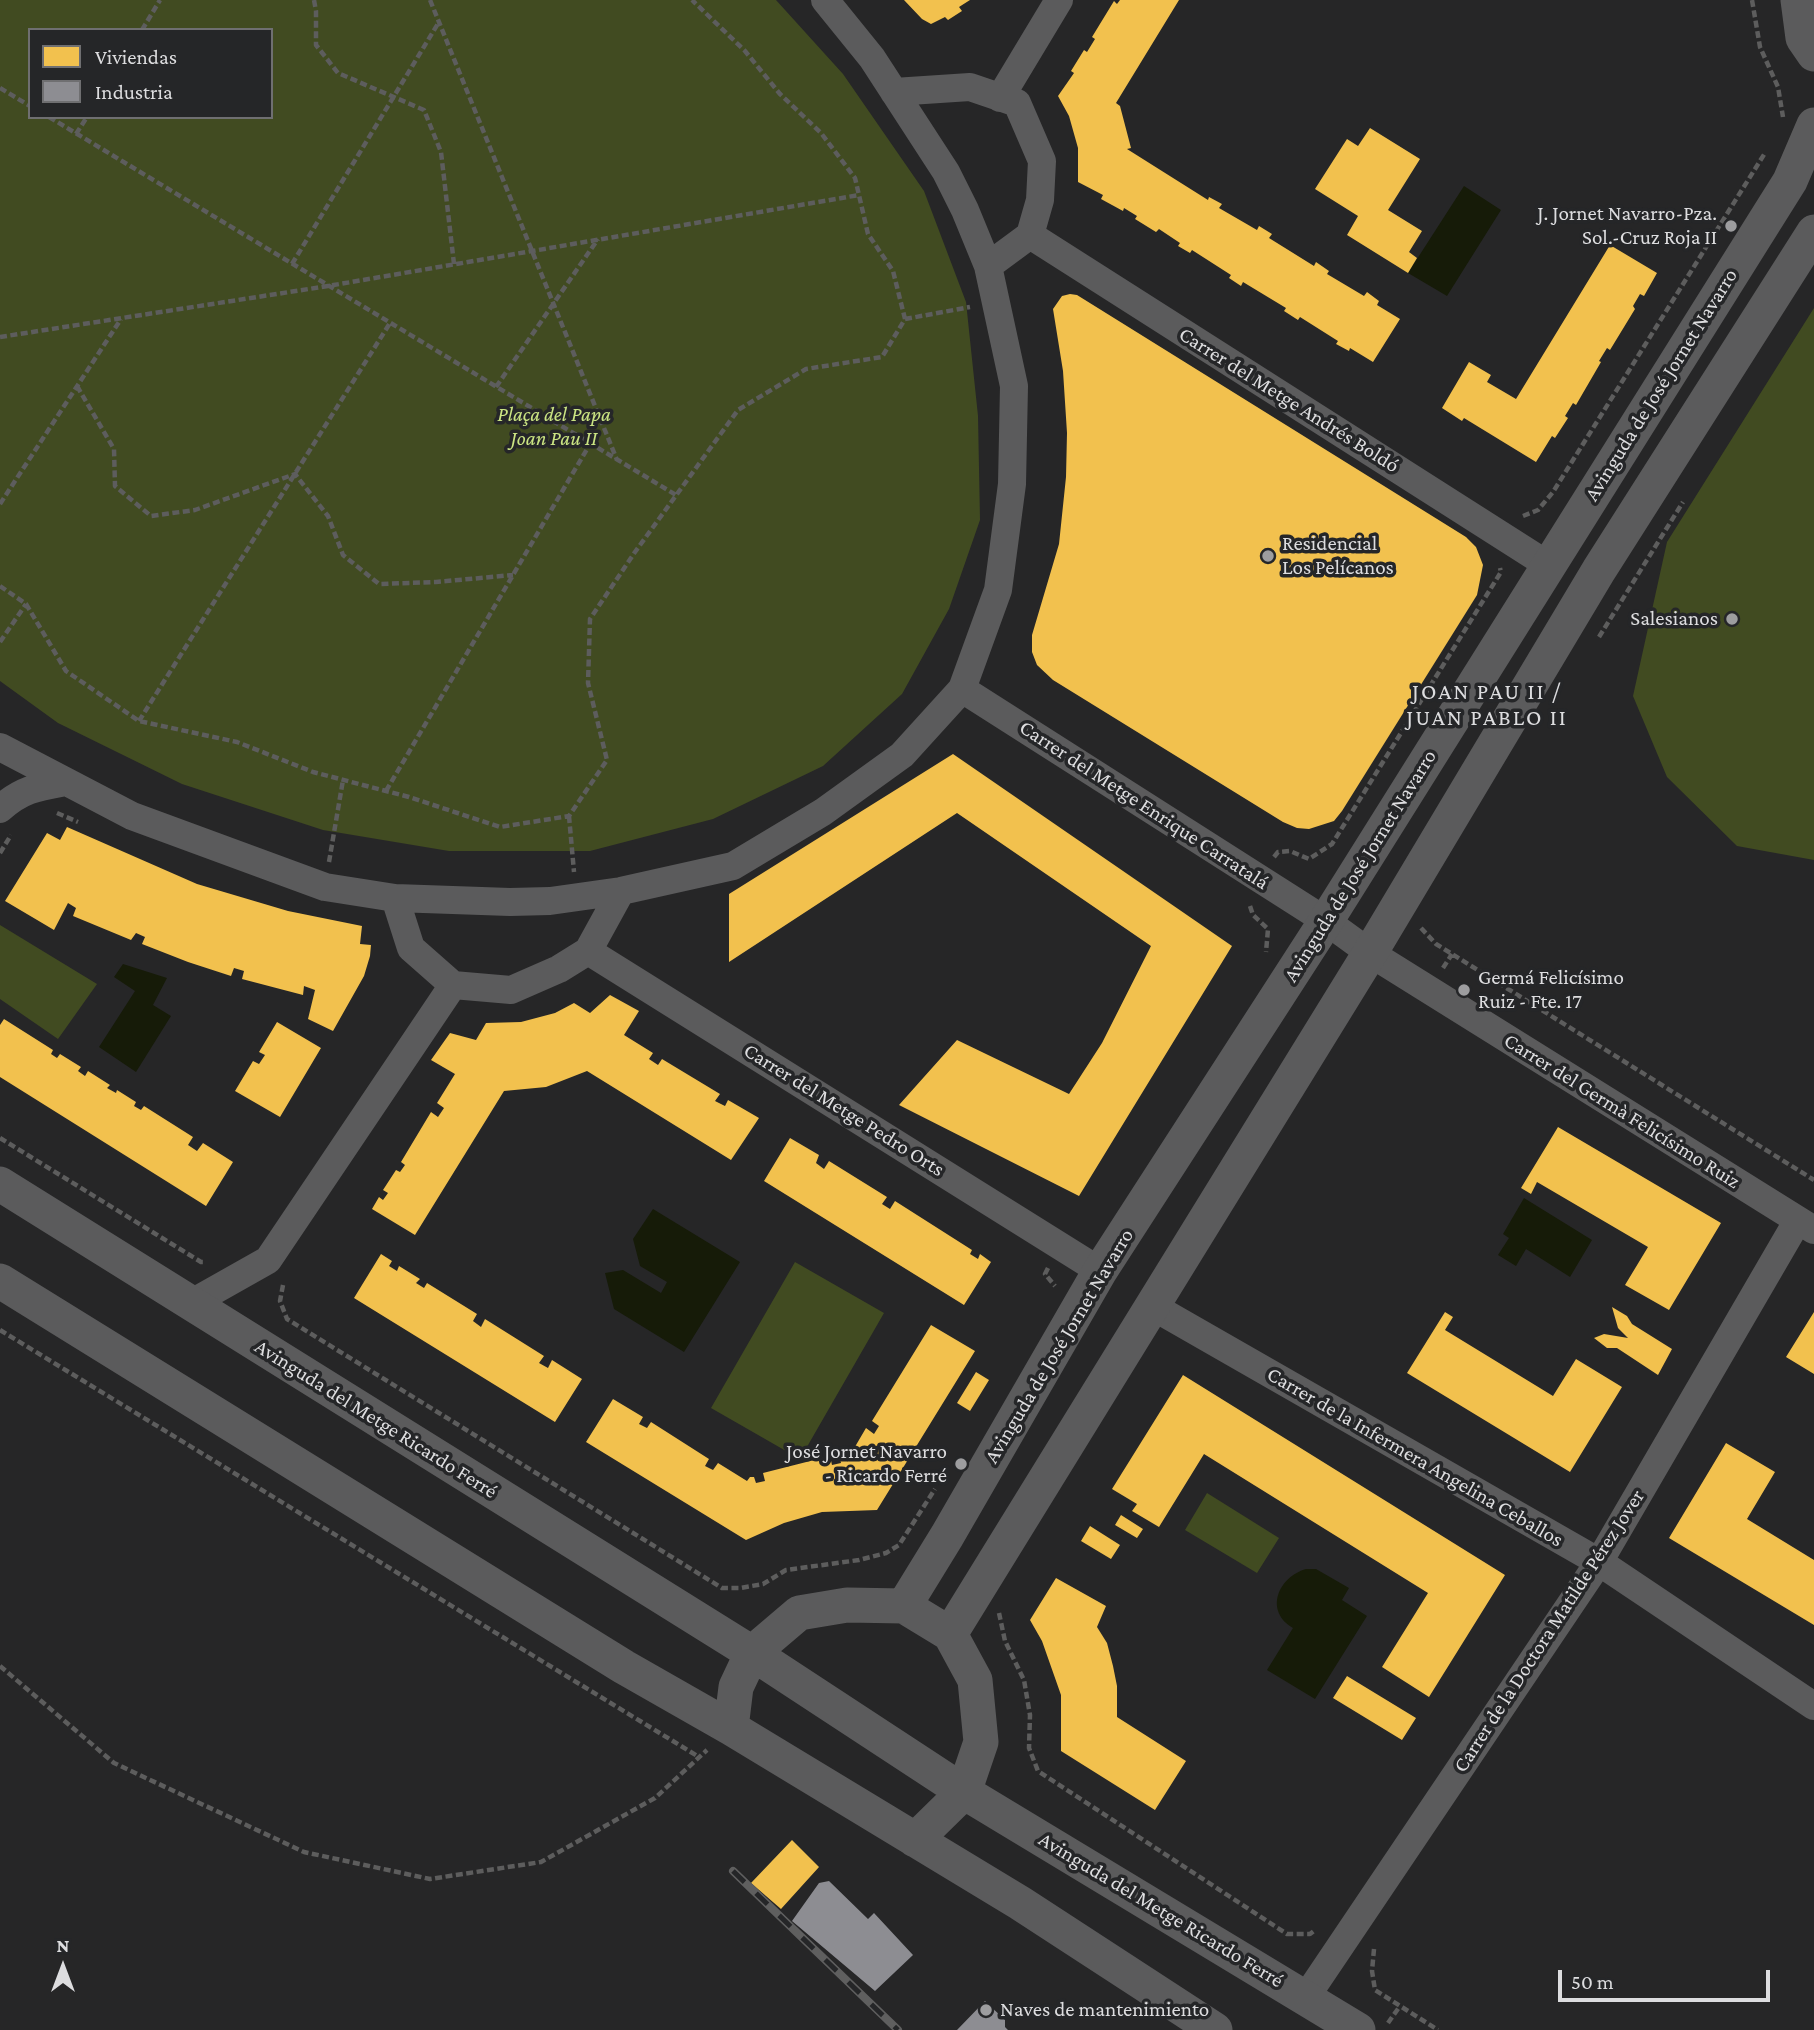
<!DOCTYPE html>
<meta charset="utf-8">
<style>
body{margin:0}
#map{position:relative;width:1814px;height:2030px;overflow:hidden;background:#262627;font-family:"Crimson Pro",serif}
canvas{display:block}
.legend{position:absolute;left:28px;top:28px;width:245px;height:91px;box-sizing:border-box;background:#252628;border:2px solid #6f6f71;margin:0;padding:9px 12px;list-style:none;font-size:21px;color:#dddddf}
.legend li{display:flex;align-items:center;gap:14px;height:35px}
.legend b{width:35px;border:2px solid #6f6f71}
.north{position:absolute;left:28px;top:1932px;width:70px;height:70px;-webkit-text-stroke:5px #252628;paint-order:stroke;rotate:0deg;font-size:19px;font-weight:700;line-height:28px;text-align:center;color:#dddddf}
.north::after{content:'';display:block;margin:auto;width:24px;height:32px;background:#dddddf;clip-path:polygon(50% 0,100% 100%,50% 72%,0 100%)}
.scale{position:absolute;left:1558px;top:1970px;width:212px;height:32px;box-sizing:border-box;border:4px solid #dddddf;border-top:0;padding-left:9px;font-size:21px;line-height:24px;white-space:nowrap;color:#dddddf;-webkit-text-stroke:5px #252628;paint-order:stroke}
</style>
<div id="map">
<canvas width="1814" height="2030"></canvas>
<ul class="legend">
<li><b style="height:19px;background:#f2c14e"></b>Viviendas</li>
<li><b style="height:19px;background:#8d8d92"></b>Industria</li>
</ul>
<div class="north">N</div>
<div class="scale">50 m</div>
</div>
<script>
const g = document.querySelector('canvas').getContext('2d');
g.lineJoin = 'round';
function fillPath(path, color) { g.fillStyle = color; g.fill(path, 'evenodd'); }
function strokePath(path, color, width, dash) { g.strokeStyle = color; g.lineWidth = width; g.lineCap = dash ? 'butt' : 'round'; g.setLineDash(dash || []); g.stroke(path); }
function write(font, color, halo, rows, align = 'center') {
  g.font = font + ' "Crimson Pro",serif'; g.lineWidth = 7; g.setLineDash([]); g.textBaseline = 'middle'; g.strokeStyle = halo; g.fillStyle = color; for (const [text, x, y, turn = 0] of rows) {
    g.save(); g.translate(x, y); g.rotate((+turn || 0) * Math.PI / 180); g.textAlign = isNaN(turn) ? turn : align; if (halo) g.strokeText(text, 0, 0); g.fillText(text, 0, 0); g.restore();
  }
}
fillPath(new Path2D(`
 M0,0H776L843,74L924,191L966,302L978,416L980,520L949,609L902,694L823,766L713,819L590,851H449L323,830L182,784L58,723L0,681ZM30,30H271V117H30Z
 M1814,308V860L1737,846L1667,777L1633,696L1667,542Z
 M0,925L97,984L58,1039L0,999Z
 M795,1262L884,1313L800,1459L711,1408Z
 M1207,1493L1279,1538L1257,1573L1185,1530Z`), '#414b21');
fillPath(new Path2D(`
 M1464,186L1501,210L1447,296L1408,273Z
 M123,964L167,978L153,1005L171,1016L136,1072L99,1047L135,991L114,977Z
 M1524,1198L1592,1240L1570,1277L1526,1249L1516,1266L1498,1255L1509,1238L1503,1234Z
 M653,1209L740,1262L684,1352L614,1309L605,1273L623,1270L661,1293L667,1282L640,1266L633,1239Z
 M1306,1569H1316L1349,1588L1342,1600L1367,1616L1315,1699L1267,1670L1293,1628C1264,1611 1278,1577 1306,1569Z`), '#161b08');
fillPath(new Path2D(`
 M904,0H970L959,7L962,11L948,20L945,17L931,24L922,19Z
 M1120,0H1179L1116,103L1120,106L1131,148L1127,149L1208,200L1209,197L1222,204L1219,208L1257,230L1259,226L1272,234L1269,238L1314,266L1316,262L1329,271L1327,274L1364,296L1367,292L1379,301L1377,305L1400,319L1373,362L1350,348L1349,351L1336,344L1338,341L1300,317L1298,320L1284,311L1286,308L1243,282L1241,286L1229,278L1231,275L1192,250L1190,253L1178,246L1180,243L1159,229L1156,232L1135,219L1137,216L1124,208L1123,211L1101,199L1103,195L1078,182V148L1069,116L1058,96L1074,73L1071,71L1084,50L1087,52L1095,39L1092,37L1114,1L1117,4Z
 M1370,128L1420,159L1388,210L1422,231L1409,252L1417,258L1408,273L1347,235L1358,216L1315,189L1347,139L1358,146Z
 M1610,245L1657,273L1644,296L1640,294L1633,306L1635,309L1610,350L1607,348L1599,361L1601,362L1576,405L1573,403L1565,416L1568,418L1555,438L1552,436L1536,462L1464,418L1462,421L1442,408L1469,362L1491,375L1487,382L1516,399Z
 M1070,294L1077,295L1466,537L1476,547L1483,565L1477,595L1342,811L1334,821L1309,829L1297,828L1283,822L1053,680L1037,665L1032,652V635L1059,544L1066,477L1067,433L1063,371L1053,309L1062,296Z
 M953,754L1232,946L1079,1196L899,1105L957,1040L1069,1094L1102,1043L1151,946L957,813L729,962V894Z
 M67,827L197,884L288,911L362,926L360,944L371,945L370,956L364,976L333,1031L308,1019L315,990L304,986L303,995L242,979L244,971L234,968L231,976L188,962L142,944L145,937L136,933L131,940L73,916L76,908L68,903L54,930L5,901L47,833L60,840Z
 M610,995L639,1011L624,1035L653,1053L649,1059L658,1065L662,1059L720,1094L715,1101L725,1106L728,1100L759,1118L731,1160L587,1071L546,1087L504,1091L415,1235L372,1209L379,1197L383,1200L388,1193L383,1190L396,1170L400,1172L405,1165L401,1162L431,1112L438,1117L444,1108L437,1103L455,1074L431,1060L450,1033L476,1040L486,1023L521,1022L555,1013L574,1003L590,1013Z
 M4,1019L53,1050L51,1054L57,1058L60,1054L81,1067L78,1071L85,1076L88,1071L110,1085L107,1088L116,1093L117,1090L136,1102L134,1106L141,1110L144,1106L193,1137L188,1145L197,1151L203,1143L233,1162L206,1206L0,1077V1025Z
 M277,1022L321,1048L280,1117L235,1091L253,1061L259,1064L265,1055L259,1052Z
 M1558,1127L1721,1223L1669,1310L1625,1285L1648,1247L1537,1182L1531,1194L1521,1188Z
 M790,1138L819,1155L816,1163L824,1169L829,1161L887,1197L882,1204L890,1209L895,1201L972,1250L970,1254L978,1259L980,1254L991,1262L964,1305L764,1181Z
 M381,1254L392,1261L389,1266L397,1271L399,1266L420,1279L416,1283L424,1288L427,1283L477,1314L473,1321L481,1327L485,1319L544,1356L539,1363L548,1368L552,1360L582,1379L555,1422L354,1298Z
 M1612,1307L1627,1316L1632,1324L1672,1349L1658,1375L1617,1348H1607L1594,1338L1604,1334L1628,1338L1618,1328Z
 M1445,1312L1453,1317L1445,1330L1553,1396L1576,1359L1622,1387L1570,1472L1407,1373Z
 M1814,1312V1374L1786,1357Z
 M931,1325L975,1351L877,1510L822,1512L784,1523L746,1540L586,1442L613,1399L643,1417L639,1424L647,1428L651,1422L709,1459L705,1466L713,1470L718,1463L747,1481L750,1477H754L756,1483L765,1481L763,1473L830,1456L832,1465L841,1463L840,1458L849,1457L866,1428L874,1434L879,1426L872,1421Z
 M976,1372L989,1380L970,1411L957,1403Z
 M1183,1375L1505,1575L1429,1697L1382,1667L1428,1593L1204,1454L1159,1527L1132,1511L1137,1504L1112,1489Z
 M1726,1443L1775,1472L1747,1519L1814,1560V1625L1669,1538Z
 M1121,1515L1143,1529L1137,1538L1115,1525Z
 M1090,1526L1120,1545L1111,1559L1081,1541Z
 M1056,1578L1106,1606L1097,1627L1107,1643L1113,1666L1117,1686V1717L1186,1761L1155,1810L1061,1751V1695L1042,1641L1030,1620Z
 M1347,1676L1416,1718L1402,1740L1333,1698Z
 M792,1840L819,1867L781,1909L751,1883Z`), '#f2c14e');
fillPath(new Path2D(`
 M829,1881L868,1919L874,1913L913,1955L875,1991L792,1921L819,1883Z
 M985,2001L1005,2020V2027L1008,2030H957Z`), '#8d8d92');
strokePath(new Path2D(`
 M314,0L316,11V45L338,73L424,110L441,152L454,264
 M430,0L617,460
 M1752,0L1760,47L1778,87L1783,117
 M142,30L160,0
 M0,88L30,106
 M49,117L676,495
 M76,134L87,117
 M292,264L439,22
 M905,319L970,307
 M0,337L328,286L859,195
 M77,386L114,449L115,486L151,516L195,510L295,474L328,516L343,555L379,584L436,582L513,575
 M496,387L598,239
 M0,504L121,319
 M1523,516L1538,510L1553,492L1765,153
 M0,586L26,604L66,671L139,721L237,742L313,772L409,797L500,827L569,816L607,760L588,683L590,619L635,552L738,410L806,369L882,357L905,319L893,271L868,234L855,178L821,133L780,94L745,51L692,0
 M1599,637L1683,502
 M0,642L26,604
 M139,721L390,323
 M386,791L590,444
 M57,813L78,822
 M569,816L574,872
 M0,853L11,835
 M1274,857L1278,852L1290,851L1309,859L1332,844L1496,580L1501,572L1500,568
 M329,862L343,780
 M1250,906L1253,915L1268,929L1266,952
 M1421,928L1436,944L1814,1180
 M1443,968L1452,954
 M0,1138L201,1262H206
 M1048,1268L1045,1274L1055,1286
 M283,1285L280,1301L287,1319L722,1588H740L763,1584L786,1570L859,1560L886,1553L899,1545L935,1489
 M0,1330L699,1757
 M999,1613L1005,1641L1024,1680L1030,1715L1029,1748L1038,1771L1287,1934H1310L1315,1930
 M0,1666L114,1763L304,1852L430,1879L541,1862L655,1798L707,1750
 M1374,1949L1372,1971L1375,1990L1438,2030
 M1388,2023L1400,2006`), '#5d5d5d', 4.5, [7, 3.5]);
strokePath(new Path2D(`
 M894,92L970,87L1017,103L1042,161L1040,200L1030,235L988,266
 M1000,98L1059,0
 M1030,235L1548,565
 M962,689L1326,921L1370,953L1814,1230
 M0,747L132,816L325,887L395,898L510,902L550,901L621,891L733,866L823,812L902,755L962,689L998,590L1012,484L1014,386L988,266L965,210L946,172L872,58L825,0
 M0,809C22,789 38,787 66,782
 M395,898L411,948L453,985L511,990L559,969L588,951L621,891
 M588,951L1100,1271
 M190,1304L268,1260L453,985
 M1152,1306L1599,1562L1814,1706
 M1306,1997L1599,1562L1798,1220`), '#5b5b5c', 28);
strokePath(new Path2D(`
 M1798,0L1803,38L1814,54
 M0,1184L752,1653L964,1792L1358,2030
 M0,1281L624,1667L731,1728L1020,1903L1215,2030
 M904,1606L947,1536L1100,1271L1326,921L1790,181L1814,125
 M950,1634L1370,953L1599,570L1814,232
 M731,1728L736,1687L752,1653L799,1613L847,1605L904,1606L950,1634L975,1680L981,1742L964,1792L915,1840`), '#5b5b5c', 35);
const rail = new Path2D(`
 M733,1871L898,2030`);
strokePath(rail, '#5f5f5f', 8);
strokePath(rail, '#252628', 5, [16]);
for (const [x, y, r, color] of [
 [1731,226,7,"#9d9d9f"],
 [1268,556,7,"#9d9d9f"],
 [1732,619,7,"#9d9d9f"],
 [1464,990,7,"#9d9d9f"],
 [961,1464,7,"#9d9d9f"],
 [986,2010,7,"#9d9d9f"]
]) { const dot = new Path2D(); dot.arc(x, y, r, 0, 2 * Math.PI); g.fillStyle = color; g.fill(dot); strokePath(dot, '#252628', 2.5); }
write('21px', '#dddddf', '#252628', [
 ["J. Jornet Navarro-Pza.",1717,214],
 ["Sol.-Cruz Roja II",1717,238],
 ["Residencial",1282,544,"left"],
 ["Los Pelícanos",1282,568,"left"],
 ["Salesianos",1718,619],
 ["Germá Felicísimo",1478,978,"left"],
 ["Ruiz - Fte. 17",1478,1002,"left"],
 ["José Jornet Navarro",947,1452],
 ["- Ricardo Ferré",947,1476],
 ["Naves de mantenimiento",1000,2010,"left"]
], 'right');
write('21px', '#dddddf', '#252628', [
 ["Avinguda de José Jornet Navarro",1661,385,-58],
 ["Carrer del Metge Andrés Boldó",1289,400,32],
 ["Carrer del Metge Enrique Carratalá",1144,805,33],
 ["Avinguda de José Jornet Navarro",1360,866,-58],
 ["Carrer del Metge Pedro Orts",844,1110,32],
 ["Carrer del Germà Felicísimo Ruiz",1622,1111,32],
 ["Avinguda de José Jornet Navarro",1059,1346,-59],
 ["Avinguda del Metge Ricardo Ferré",376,1419,32],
 ["Carrer de la Infermera Angelina Ceballos",1415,1457,30],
 ["Carrer de la Doctora Matilde Pérez Jover",1549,1631,-57],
 ["Avinguda del Metge Ricardo Ferré",1161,1910,31]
]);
write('italic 21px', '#cbe583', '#252628', [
 ["Plaça del Papa",554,415],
 ["Joan Pau II",554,439]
]);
g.letterSpacing = '2px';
write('23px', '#dddddf', '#252628', [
 ["JOAN PAU II /",1487,692],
 ["JUAN PABLO II",1487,718]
]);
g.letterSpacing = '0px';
</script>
